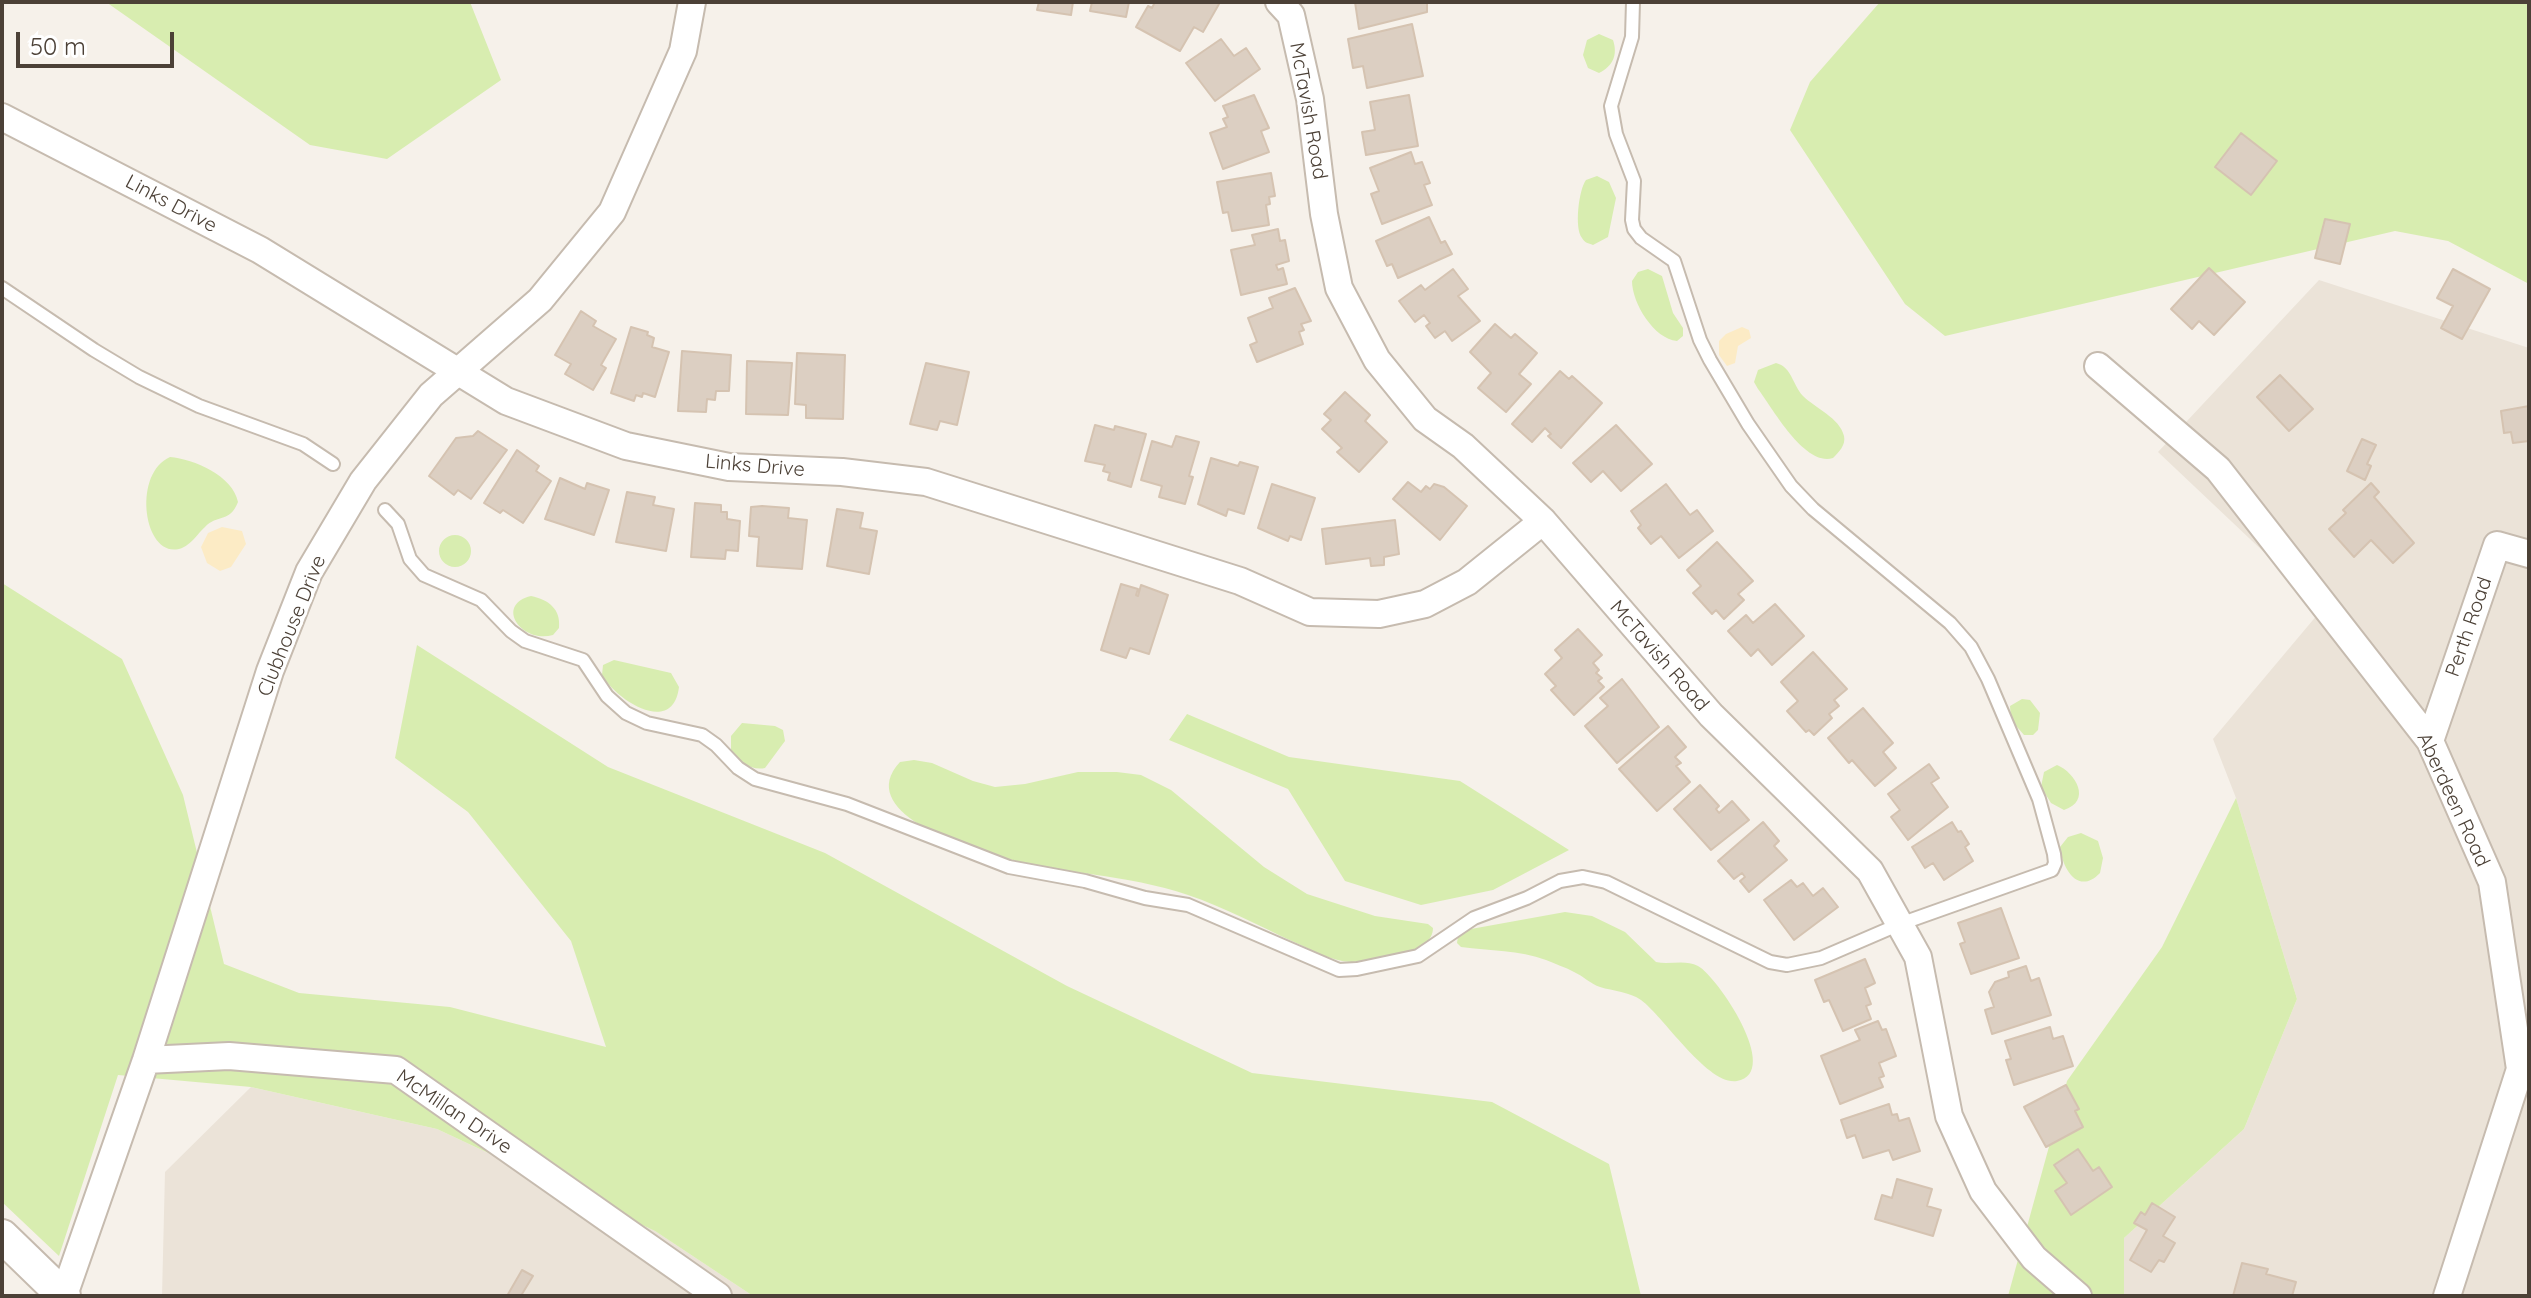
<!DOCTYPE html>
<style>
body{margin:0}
#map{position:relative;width:2531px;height:1298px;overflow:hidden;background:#f6f1ea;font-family:Quicksand,sans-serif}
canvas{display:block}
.frame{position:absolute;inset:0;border:4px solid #4c4137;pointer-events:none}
.scale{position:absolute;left:16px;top:32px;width:158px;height:36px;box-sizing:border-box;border:4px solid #4c4137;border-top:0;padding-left:10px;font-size:24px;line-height:28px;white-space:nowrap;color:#4c4137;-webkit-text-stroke:6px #fff;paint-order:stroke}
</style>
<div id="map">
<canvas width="2531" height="1298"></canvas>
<div class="frame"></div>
<div class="scale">50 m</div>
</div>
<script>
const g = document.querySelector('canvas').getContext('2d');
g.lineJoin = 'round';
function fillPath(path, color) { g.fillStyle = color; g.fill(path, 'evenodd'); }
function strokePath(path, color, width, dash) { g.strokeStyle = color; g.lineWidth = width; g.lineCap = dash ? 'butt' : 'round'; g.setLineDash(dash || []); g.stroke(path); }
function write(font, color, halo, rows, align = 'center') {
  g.font = font + ' Quicksand,sans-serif'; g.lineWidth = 6; g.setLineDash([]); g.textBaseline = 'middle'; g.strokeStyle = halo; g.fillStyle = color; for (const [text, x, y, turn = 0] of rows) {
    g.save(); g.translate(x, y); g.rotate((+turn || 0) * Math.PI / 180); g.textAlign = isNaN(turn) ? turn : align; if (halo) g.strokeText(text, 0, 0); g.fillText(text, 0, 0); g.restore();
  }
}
fillPath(new Path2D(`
 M2319,280L2529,348V1296H2124V1238L2244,1129L2297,999L2236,798L2213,739L2323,608L2158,452Z
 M251,1087L437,1129L655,1231L753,1296H162L165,1172Z`), '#ebe3d8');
fillPath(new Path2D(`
 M106,2H470L501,80L387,159L310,145Z
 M1880,2H2529V284L2448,241L2395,231L1945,336L1905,304L1790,130L1810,82Z
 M1599,34L1613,40C1618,55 1613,66 1599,73L1588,68L1583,55L1587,40Z
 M1597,176L1609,182L1616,198L1608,237L1593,245C1588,243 1585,243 1582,238C1574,228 1579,189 1586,180Z
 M1648,269L1662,276L1673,313L1683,328V336L1677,341C1654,339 1632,303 1632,281L1638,272Z
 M1776,363C1792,367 1792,384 1803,396C1815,408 1840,418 1844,436C1846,445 1839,452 1833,458C1805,467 1773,409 1758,389L1754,382L1758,370Z
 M170,457C194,459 233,476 238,502C230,523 217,514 205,527C197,534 193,543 182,548C144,562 131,474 170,457Z
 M439 551a16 16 0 1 1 32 0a16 16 0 1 1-32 0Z
 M2,583L122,659L183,795L224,964L299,993L450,1007L606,1047L571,941L468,812L395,758L417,645L608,767L825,853L1067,986L1252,1073L1492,1102L1609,1164L1641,1296H753L655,1231L437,1129L251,1087L118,1075L59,1256L2,1202Z
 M531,596C549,600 561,609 559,628L553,635C522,644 494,605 531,596Z
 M614,660L671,673L679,687C673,737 616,700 602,675L603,665Z
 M2022,699L2030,700L2040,713L2038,730L2033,735H2024L2011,720L2010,706Z
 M1187,714L1289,757L1460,781L1569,850L1493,890L1421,905L1345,881L1288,789L1169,740Z
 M742,723L775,726L783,730L785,741L765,768C751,771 738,761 731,750V736Z
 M914,760L932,763L973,781L995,787L1025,784L1078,772H1117L1141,775L1171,790L1264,867L1307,894L1375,916L1428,924L1433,928C1433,956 1372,964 1351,962C1330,961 1312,950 1294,942C1259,926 1224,907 1188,895C1127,874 1060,874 998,857C963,847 854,811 900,762Z
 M2057,765C2076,773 2092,801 2064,810L2051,803L2041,787L2044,772Z
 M2236,798L2297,999L2244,1129L2124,1238V1296H2008L2067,1081L2162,947Z
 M2081,833L2098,841L2103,858L2100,873C2078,896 2062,868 2060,847L2068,837Z
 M1565,912L1592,916L1625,932L1656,962C1670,965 1685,959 1698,966C1717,976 1783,1073 1737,1081C1708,1086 1664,1017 1641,1000C1630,992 1613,991 1600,987C1591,984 1583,976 1574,972C1565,967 1555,964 1546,960C1519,950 1490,951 1461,947L1457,943L1458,936L1471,929Z`), '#d8edb0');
fillPath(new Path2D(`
 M1742,327L1749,330L1751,338L1738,346L1735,363L1727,366L1719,355V341L1726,334Z
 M222,527L242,531L246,544L231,567L220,571L207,563L201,547L208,533Z`), '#fcebc5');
const building = new Path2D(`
 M1039,2H1073L1071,15L1037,10Z
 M1092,2H1129L1126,17L1090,11Z
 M1155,2H1216L1219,4L1203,32L1194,27L1180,51L1136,27L1148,6L1152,8Z
 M1355,2H1427V12L1359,29Z
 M1412,24L1423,76L1367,88L1363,66L1353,68L1348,39Z
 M1221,39L1234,56L1246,48L1260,69L1215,101L1186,63Z
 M1254,95L1269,128L1261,131L1269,152L1223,169L1210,133L1227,127L1223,119L1228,117L1223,106Z
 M1409,95L1418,146L1366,155L1362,132L1375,130L1370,102Z
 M2241,133L2277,161L2251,195L2215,167Z
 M1411,152L1415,164L1422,162L1430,183L1424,185L1432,205L1382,224L1371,194L1379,191L1370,168Z
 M1271,173L1275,196L1269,197L1270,204L1266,205L1269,225L1232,231L1228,212L1223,213L1217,182Z
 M1429,217L1441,243L1445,241L1452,254L1398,278L1392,264L1387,266L1376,241Z
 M2325,219L2350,224L2340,264L2315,258Z
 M1278,229L1280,241L1285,240L1289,261L1276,265L1278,270L1283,268L1287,284L1241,295L1231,250L1255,245L1252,235Z
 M2209,268L2245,302L2214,335L2199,321L2192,329L2171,309Z
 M1453,269L1468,289L1458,296L1480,321L1452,341L1445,331L1435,338L1426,326L1430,323L1424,315L1415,322L1399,301L1421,285L1425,290Z
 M2453,269L2490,289L2462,339L2441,328L2453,306L2437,298Z
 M1295,288L1311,321L1301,324L1304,330L1299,332L1303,344L1257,362L1250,345L1257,342L1248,318L1273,308L1269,298Z
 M581,311L596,321L593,326L616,339L601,365L606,368L593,390L565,374L571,364L555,355Z
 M1495,324L1511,338L1515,334L1537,353L1519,374L1531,384L1506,412L1478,388L1491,373L1470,352Z
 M631,327L648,332L647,335L654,338L652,347L669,352L655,397L643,393L642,397L636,395L634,401L611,393Z
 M682,351L731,355L729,391H716L715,400L707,399L706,412L678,411Z
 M797,353L845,355L843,419L806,418V405L795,404Z
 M747,361L792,363L788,415L746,414Z
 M926,363L969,372L957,425L940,421L937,430L910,424Z
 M1560,371L1569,379L1572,376L1602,403L1561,448L1548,436L1551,434L1545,428L1532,442L1512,424Z
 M2280,375L2313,409L2289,431L2257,397Z
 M1345,392L1370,415L1365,421L1387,442L1359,472L1337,452L1342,448L1322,429L1331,420L1324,414Z
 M2529,406V441L2513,443L2511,432L2504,433L2501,411Z
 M1095,425L1114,430L1115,426L1146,434L1131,487L1108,480L1110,473L1103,471L1105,465L1085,461Z
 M1616,425L1652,464L1621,491L1603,471L1591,482L1573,463Z
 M478,431L507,450L471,499L458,490L454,495L429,476L456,438L473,436Z
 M1176,436L1199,442L1189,476L1193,477L1185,504L1159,497L1162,486L1141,480L1152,441L1172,447Z
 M2362,439L2376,445L2367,464L2371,466L2365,480L2347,471Z
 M517,450L539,466L536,471L551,481L523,523L503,510L500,513L484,503Z
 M1211,458L1238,466L1240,462L1258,467L1244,514L1228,509L1226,516L1198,504Z
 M560,478L585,489L587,483L609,490L594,535L545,519Z
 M1408,482L1421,492L1426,486L1430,489L1434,484L1444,487L1467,506L1440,540L1393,499Z
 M2371,483L2379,492L2374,497L2414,543L2393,563L2371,540L2354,557L2329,529L2346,513L2343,510Z
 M1272,484L1315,498L1301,540L1290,536L1288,541L1258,528Z
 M1666,484L1690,515L1697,510L1713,531L1679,558L1661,536L1651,544L1638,528L1641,525L1631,511Z
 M627,492L655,497L653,505L674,509L666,551L616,542Z
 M695,503L721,505V512H727V519L740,521L738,551L726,550L725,559L691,557Z
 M762,506L789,508L788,518L807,520L802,569L757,566L759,537L749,536L751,507Z
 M837,509L863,513L860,528L877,531L869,574L827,566Z
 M1395,520L1399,554L1384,557V565L1371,566L1370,558L1326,564L1322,529Z
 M1717,542L1753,581L1738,594L1744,600L1724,619L1716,610L1712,614L1693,593L1701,586L1687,570Z
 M1121,584L1138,589L1136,595L1138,596L1141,585L1168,595L1149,654L1130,648L1126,658L1101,650Z
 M1775,604L1804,636L1772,665L1758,649L1751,656L1728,631L1746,615L1753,623Z
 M1578,629L1602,655L1593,663L1599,670L1596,673L1602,678L1598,681L1604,687L1574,715L1551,690L1556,686L1545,674L1562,658L1555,650Z
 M1813,652L1847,689L1834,700L1839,706L1829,714L1832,718L1814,735L1809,730L1806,732L1787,711L1798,701L1781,682Z
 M1622,679L1659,727L1617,763L1585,726L1608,706L1600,698Z
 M1863,708L1893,743L1883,752L1896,768L1875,786L1852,760L1849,763L1828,738Z
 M1668,726L1686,747L1675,757L1681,763L1676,766L1690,782L1657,811L1619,769Z
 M1929,764L1939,778L1931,783L1948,807L1908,840L1891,817L1900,810L1888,794Z
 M1700,785L1719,806L1716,809L1719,813L1732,801L1749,820L1711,850L1674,809Z
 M1763,822L1779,841L1774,846L1787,860L1749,892L1740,881L1745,877L1742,873L1734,879L1718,861Z
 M1952,822L1958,832L1961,831L1969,844L1965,847L1973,861L1944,880L1933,863L1925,868L1912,847Z
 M1791,880L1797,887L1803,883L1813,896L1823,888L1838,907L1794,940L1764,900Z
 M2001,908L2019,958L1971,974L1960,944L1965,942L1958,923Z
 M1865,959L1875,983L1865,988L1871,1004L1866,1006L1871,1019L1843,1031L1829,1000L1824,1002L1815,980Z
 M2026,966L2031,981L2039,978L2051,1015L1992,1034L1985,1010L1994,1007L1989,992L1995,982L2009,977L2008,972Z
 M1878,1021L1882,1030L1886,1029L1896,1056L1879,1063L1884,1076L1879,1078L1883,1087L1840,1104L1821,1056L1860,1040L1855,1030Z
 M2050,1027L2053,1039L2063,1036L2073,1066L2014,1085L2006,1060L2011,1059L2005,1041Z
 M2066,1085L2079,1109L2075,1111L2083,1127L2046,1147L2024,1107Z
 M1889,1104L1892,1115L1897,1114L1899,1121L1909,1118L1920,1151L1893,1160L1889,1150L1863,1158L1855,1135L1847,1138L1841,1120Z
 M2078,1149L2093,1171L2099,1167L2112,1187L2071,1215L2055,1191L2067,1183L2054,1165Z
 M1897,1179L1932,1189L1927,1206L1941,1210L1933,1236L1875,1219L1882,1195L1892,1198Z
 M2152,1203L2175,1217L2163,1236L2175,1243L2164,1262L2159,1260L2151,1272L2130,1260L2147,1230L2134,1223L2141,1212L2145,1215Z
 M2242,1263L2268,1269L2266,1274L2296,1282L2292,1296H2233Z
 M522,1270L533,1276L522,1294L525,1296H507Z`);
fillPath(building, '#dccfc2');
strokePath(building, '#d5c3b1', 2);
const service = new Path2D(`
 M2,288L94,350L139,377L199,406L303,444L333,464
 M385,510L398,524L410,559L424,575L481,600L511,631L525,641L583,660L607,696L626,713L647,723L702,735L716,745L738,768L755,779L847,804L1009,867L1085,881L1145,898L1188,905L1339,970L1357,969L1418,956L1474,918L1527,898L1560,881L1583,877L1606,882L1770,962L1787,965L1821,958L1900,924L2052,870L2055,863L2054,854L2039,799L1988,679L1971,647L1950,623L1813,509L1791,486L1748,424L1710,360L1700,340L1674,261L1641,238L1634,229L1632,220L1634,181L1616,134L1611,106L1632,37L1633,2`);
const minor = new Path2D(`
 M1279,2L1291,15L1310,99L1324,214L1339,288L1377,360L1425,419L1463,446L1543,521L1711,715L1870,871L1918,957L1949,1116L1983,1191L2034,1258L2078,1296
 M2,117L260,250L506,401L626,446L729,467L842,472L926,482L1240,581L1310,612L1379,614L1425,604L1467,582L1543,521
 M2098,366L2218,469L2430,741L2492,882L2520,1069L2447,1296
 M2430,741L2497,545L2529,554
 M146,1060L229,1056L396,1070L718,1296
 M64,1295L146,1060L270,671L309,572L363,481L431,395L540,300L612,212L683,51L692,2`);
const tertiary = new Path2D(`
 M2,1236L64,1296`);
strokePath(service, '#c6bbaf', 16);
strokePath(minor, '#c6bbaf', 30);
strokePath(tertiary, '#c6bbaf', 36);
strokePath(service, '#fff', 12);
strokePath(minor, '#fff', 26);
strokePath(tertiary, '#fff', 32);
write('20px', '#4c4137', '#fff', [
 ["McTavish Road",1308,111,80],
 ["Links Drive",171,204,28],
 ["Links Drive",755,466,5],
 ["Clubhouse Drive",292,626,-68],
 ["Perth Road",2469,627,-71],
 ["McTavish Road",1659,656,49],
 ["Aberdeen Road",2453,800,65],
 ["McMillan Drive",454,1112,34]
]);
</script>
